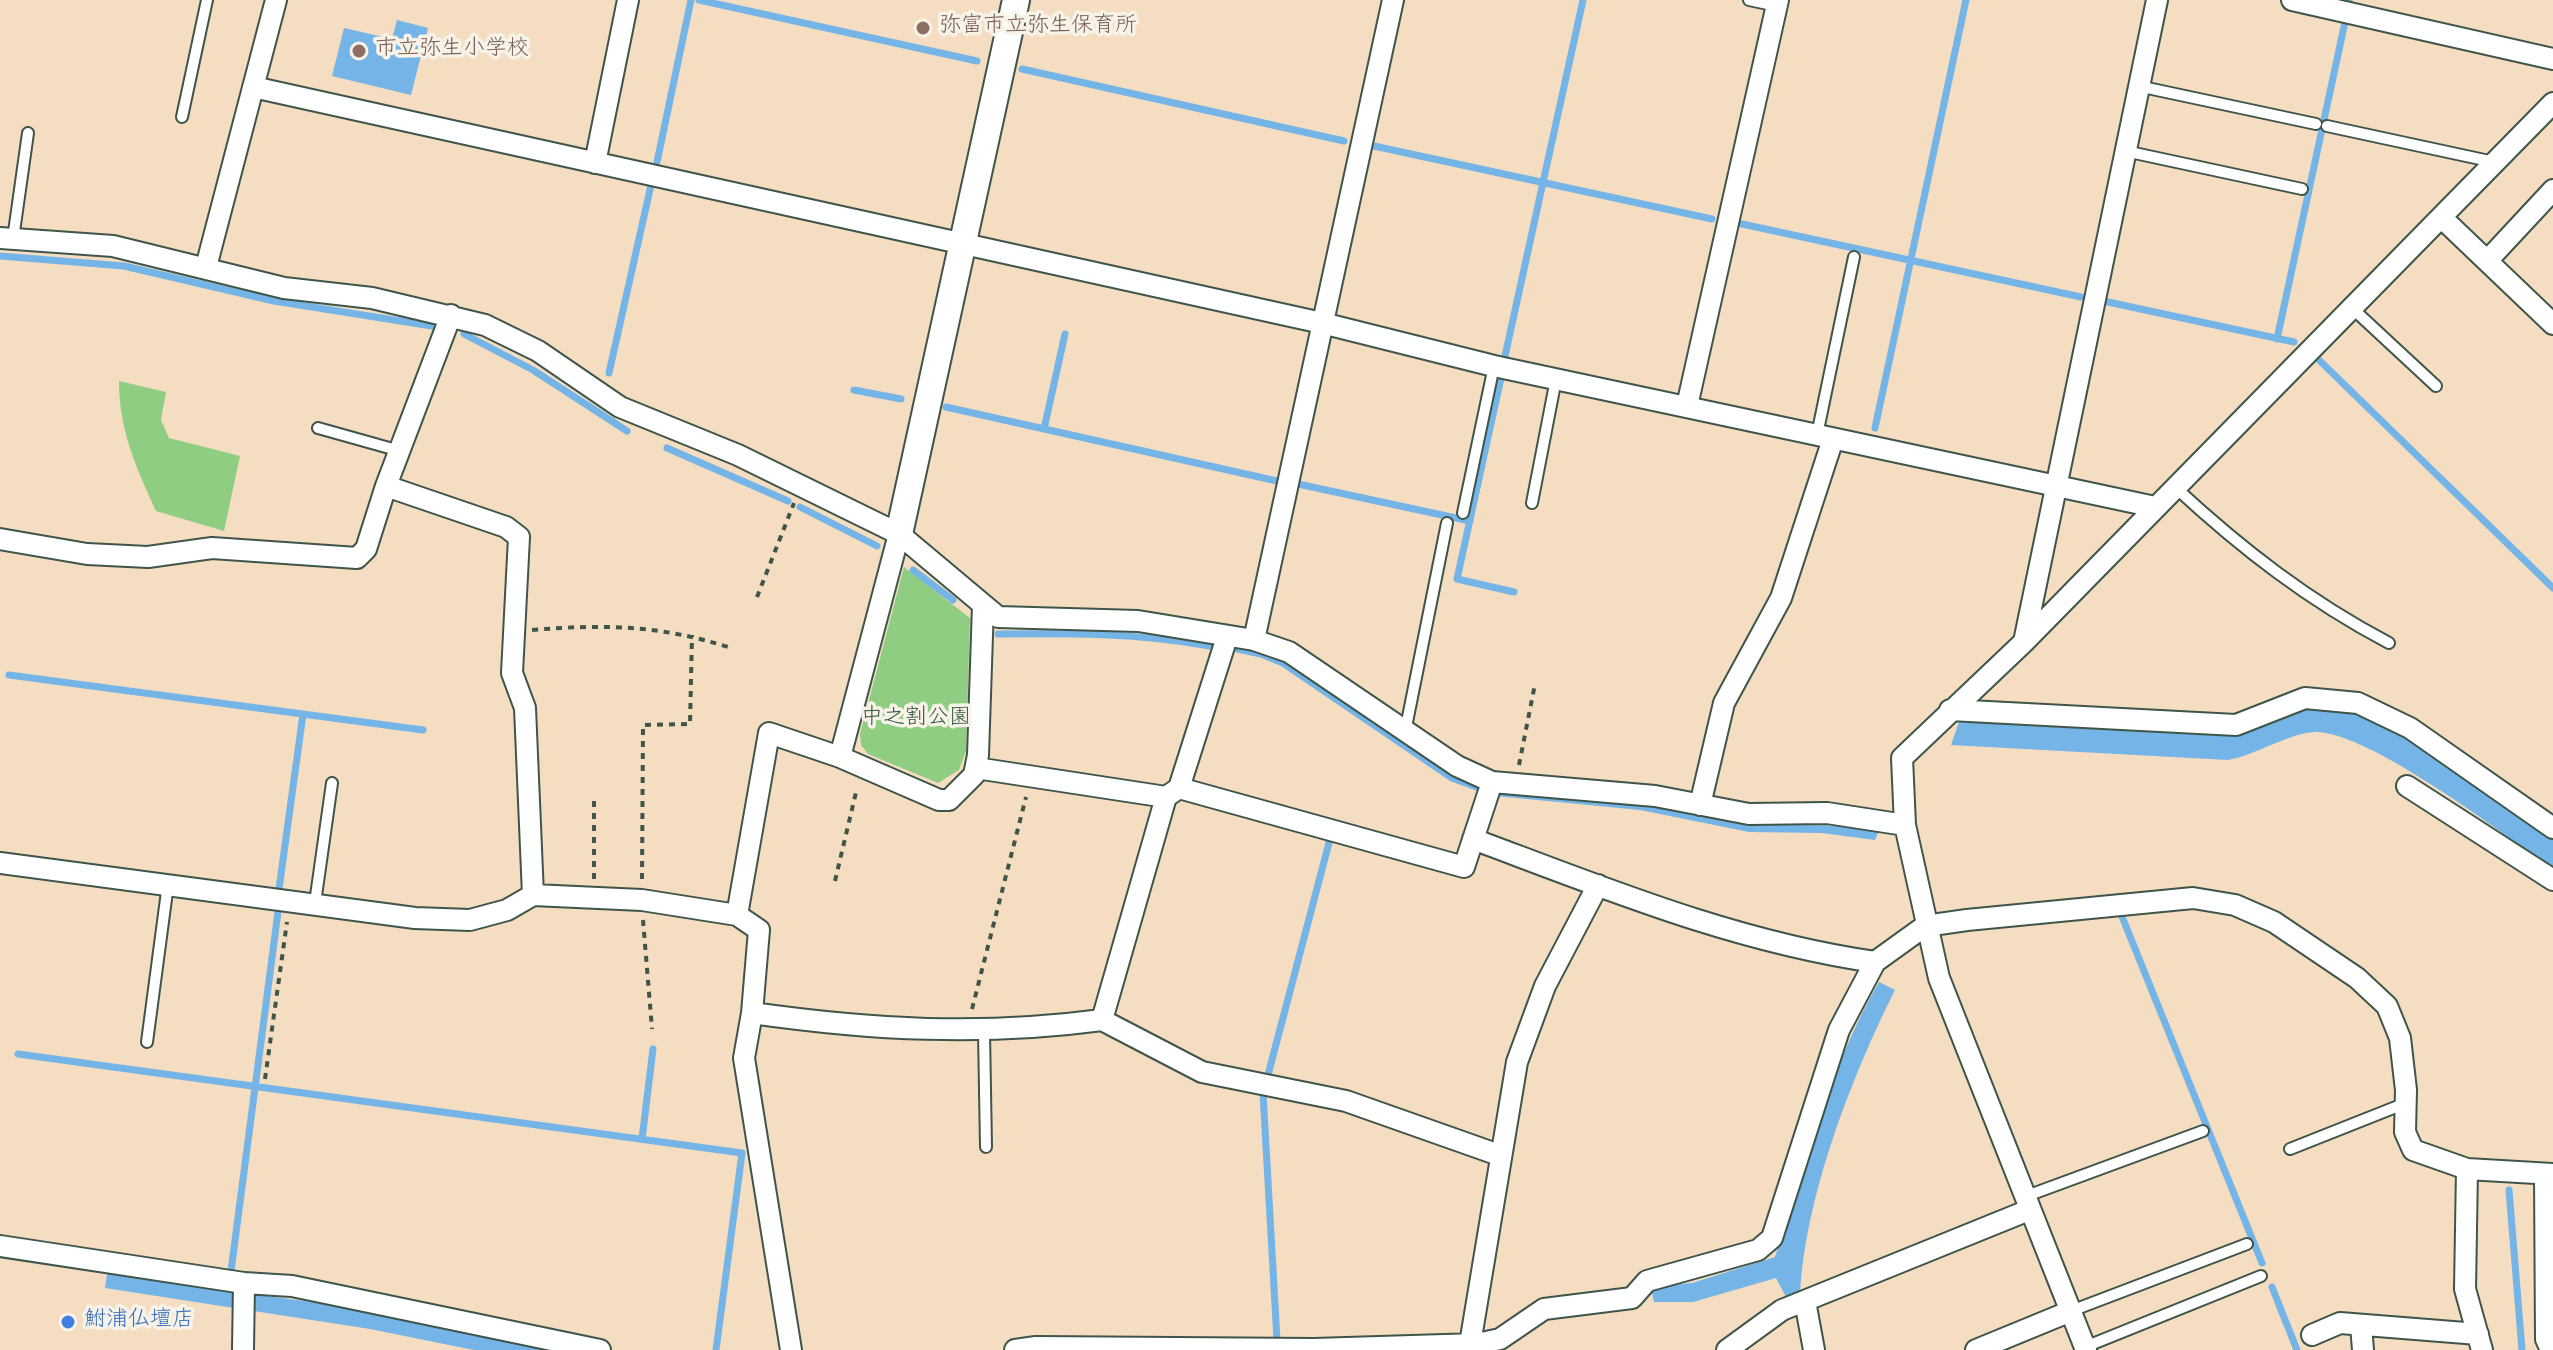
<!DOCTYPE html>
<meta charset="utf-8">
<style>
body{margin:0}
canvas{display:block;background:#f4ddc0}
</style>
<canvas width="2553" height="1350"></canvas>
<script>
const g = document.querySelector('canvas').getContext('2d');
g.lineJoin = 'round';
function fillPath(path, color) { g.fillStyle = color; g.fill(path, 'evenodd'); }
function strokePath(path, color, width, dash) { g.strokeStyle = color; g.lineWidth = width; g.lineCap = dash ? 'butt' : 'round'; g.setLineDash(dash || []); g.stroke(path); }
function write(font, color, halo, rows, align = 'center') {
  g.font = font + ' "Gochi Hand","Klee One",sans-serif'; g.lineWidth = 7; g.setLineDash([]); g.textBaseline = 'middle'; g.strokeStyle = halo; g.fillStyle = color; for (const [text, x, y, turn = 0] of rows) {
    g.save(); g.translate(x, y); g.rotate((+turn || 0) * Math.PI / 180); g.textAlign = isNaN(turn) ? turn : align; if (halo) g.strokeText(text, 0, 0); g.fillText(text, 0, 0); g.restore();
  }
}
fillPath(new Path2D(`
 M119,381L166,392L161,420L169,438L240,456L224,531L156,511C136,467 119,430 119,381Z
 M904,567L970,618L966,751L959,770L938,783L868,754L861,745L860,734Z`), '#8fcd83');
fillPath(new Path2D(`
 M397,20L428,28L411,95L332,76L344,28L392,39Z
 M2314,707L2361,712L2395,730L2553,839V868C2503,835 2369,731 2315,732C2289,733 2256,755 2228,760L1951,745L1959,722L2225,736L2249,731Z
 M1504,790L1654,804L1750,824L1853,826L1879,831L1875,840L1822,833L1749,832L1640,810L1496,796Z
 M1879,982L1895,990C1851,1078 1804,1199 1800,1298L1786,1297L1776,1278L1693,1302H1654L1651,1287L1692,1283L1775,1257C1805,1165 1830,1066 1879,982Z
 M107,1274L370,1310L545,1350H474L370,1329L105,1288Z`), '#74b4e7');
strokePath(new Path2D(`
 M699,0L977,61
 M2349,2V0
 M1022,69L1344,141
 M1374,146L1712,219
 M657,162L691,0
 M1742,224L2081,297
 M0,256L124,266L274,301L432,326
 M2108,302L2294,342
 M464,334L533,370L627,431
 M2277,339L2345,22
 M1505,356L1583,0
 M2319,360L2553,588
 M609,373L651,185
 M1501,378L1457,579L1514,592
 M854,390L901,399
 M946,407L1277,481
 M1875,428L1966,0
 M1044,429L1065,334
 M667,448L788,501
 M1298,484L1470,521
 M800,507L877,546
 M913,570L953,600
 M998,634C1069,633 1139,633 1210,646
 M1233,648L1261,654L1283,663L1452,778L1479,788
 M9,675L423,730
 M279,889L303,714
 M2121,914L2262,1263
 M18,1054L742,1153L716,1350
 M1268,1075L1330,839
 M1263,1093L1277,1340
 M642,1139L653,1049
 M2509,1190L2522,1350
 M231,1271L278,912
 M2272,1287L2297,1350`), '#74b4e7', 7);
const service = new Path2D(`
 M1749,0L1777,6
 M2138,86L2316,124
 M182,117L207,0
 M2327,126L2494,162
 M2125,151L2302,189
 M13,239L28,133
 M2352,308L2436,386
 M318,428L400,451
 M1817,435L1854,257
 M2176,488C2242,549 2309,601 2389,643
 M1532,503L1556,379
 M1463,513L1494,366
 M1405,732L1447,523
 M315,903L332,783
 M984,1032L986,1147
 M147,1042L168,884
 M2290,1149L2406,1103
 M2024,1197L2203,1131
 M2071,1311L2247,1244
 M2085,1347L2261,1276`);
const minor = new Path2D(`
 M2292,0L2553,59
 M253,87L1322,323L1494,366L2155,507
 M595,163L628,0
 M2442,218L2553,324
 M0,238L113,246L284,288L372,298L485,325L538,351L620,407L738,455L899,534L998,617L1138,621L1254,640L1289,652L1457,766L1492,782L1655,796L1749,814L1827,813L1905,825
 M2487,261L2553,190
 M206,267L276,0
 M1687,406L1778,0
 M386,486L506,527L519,537L512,673L525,708L533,895
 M0,539L87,554L148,557L212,548L357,558L366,549L386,486L451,315
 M1254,640L1393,0
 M2024,642L2157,0
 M1950,710L2236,725L2305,698L2358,703L2410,728L2553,828
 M840,757L939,800H949L974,775L978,755L983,605
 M976,768L1166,797
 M2407,786L2553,880
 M1179,788L1464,867L1492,782
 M1700,805L1724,703L1781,598L1833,439
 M1473,839C1604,888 1735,942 1875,962
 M0,863L415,918L470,920L507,910L533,895L642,900L737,915L759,930L752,1013L744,1058L791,1350
 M737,915L769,733L840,757L899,534
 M752,1013C872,1030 982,1036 1102,1020L1166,797L1179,788L1227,637
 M1102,1020L1202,1072L1346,1101L1499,1155
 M2467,1169L2465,1289L2482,1350
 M2545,1175L2546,1339L2551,1350
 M0,1246L244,1283L292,1286L600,1350
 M1805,1301L1814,1350
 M2361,1325L2363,1350
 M2312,1335L2340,1323L2478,1334
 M243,1350L244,1283
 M1015,1350L1036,1347L1314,1349L1477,1344L1500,1339L1544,1309L1632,1298L1647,1281L1758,1250L1772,1238L1839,1030L1875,962L1925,926L1967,920L2193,898L2235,905L2274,922L2357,978L2387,1006L2400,1038L2406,1090L2405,1132L2413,1150L2467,1169L2553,1174
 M1469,1350L1517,1062L1545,986L1598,885
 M1727,1350L1782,1310L2029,1210
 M1976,1350L2071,1311
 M2086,1350L1939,978L1905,825L1902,758L2024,642L2553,103`);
const tertiary = new Path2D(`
 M899,534L1016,0`);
strokePath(service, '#3f5549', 14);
strokePath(minor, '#3f5549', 24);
strokePath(tertiary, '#3f5549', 30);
strokePath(new Path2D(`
 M757,597L794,503
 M532,630C606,624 660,625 731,648
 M1519,765L1535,684
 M594,879V796
 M642,879L643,725L690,724L692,635
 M835,881L857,788
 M643,920L652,1029
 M972,1009L1026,797
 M265,1079L287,922`), '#3f5549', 4, [6, 6]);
strokePath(service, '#fff', 10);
strokePath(minor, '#fff', 20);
strokePath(tertiary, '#fff', 26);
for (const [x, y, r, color] of [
 [923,28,8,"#8d6e63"],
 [359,51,8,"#8d6e63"],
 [68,1322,8,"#3f7fe0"]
]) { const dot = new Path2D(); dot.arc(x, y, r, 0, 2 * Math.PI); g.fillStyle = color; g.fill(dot); strokePath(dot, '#f7f3e8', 3); }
write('22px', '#785e54', '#f7f3e8', [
 ["弥富市立弥生保育所",939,28],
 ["市立弥生小学校",375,51]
], 'left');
write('22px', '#355a44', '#f7f3e8', [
 ["中之割公園",916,720]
]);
write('22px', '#366cbe', '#f7f3e8', [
 ["鮒浦仏壇店",84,1322]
], 'left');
</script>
